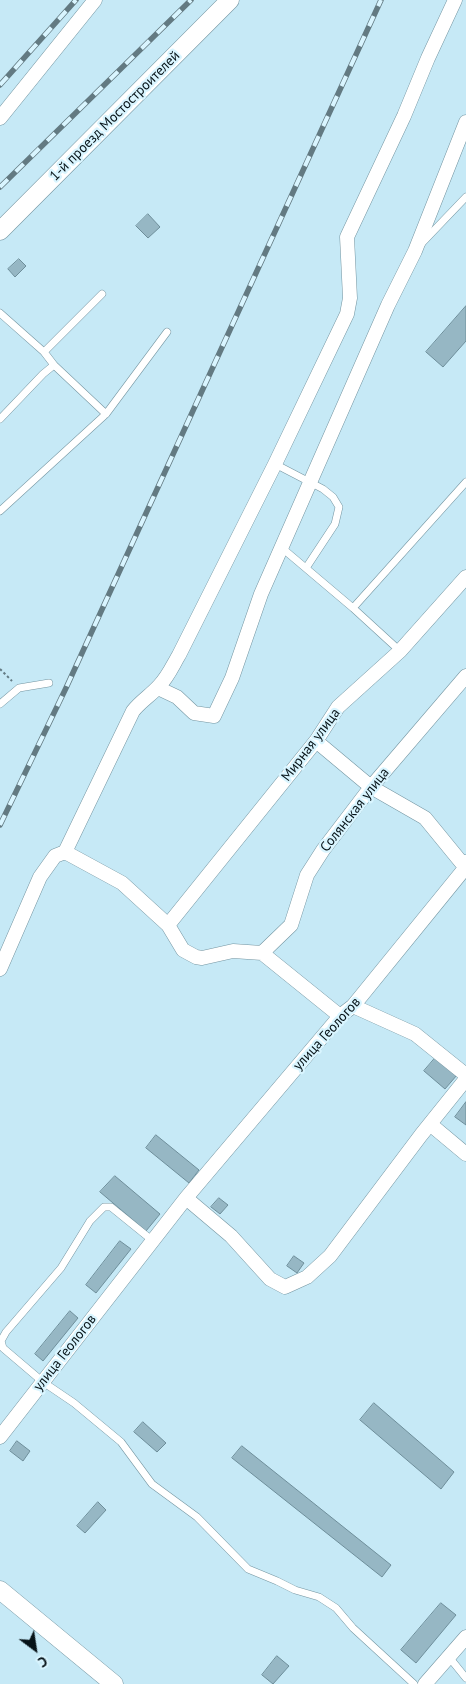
<!DOCTYPE html>
<meta charset="utf-8">
<style>
body{margin:0}
#map{position:relative;width:466px;height:1684px;overflow:hidden;background:#c6e9f6;font-family:"PT Sans",sans-serif}
canvas{display:block}
.north{position:absolute;left:10px;top:1624px;width:50px;height:50px;-webkit-text-stroke:4px #d9f5ff;paint-order:stroke;rotate:149deg;font-size:14px;font-weight:700;line-height:20px;text-align:center;color:#071318}
.north::after{content:'';display:block;margin:auto;width:18px;height:22px;background:#071318;clip-path:polygon(50% 0,100% 100%,50% 72%,0 100%)}
</style>
<div id="map">
<canvas width="466" height="1684"></canvas>
<div class="north">С</div>
</div>
<script>
const g = document.querySelector('canvas').getContext('2d');
g.lineJoin = 'round';
function fillPath(path, color) { g.fillStyle = color; g.fill(path, 'evenodd'); }
function strokePath(path, color, width, dash) { g.strokeStyle = color; g.lineWidth = width; g.lineCap = dash ? 'butt' : 'round'; g.setLineDash(dash || []); g.stroke(path); }
function write(font, color, halo, rows, align = 'center') {
  g.font = font + ' "PT Sans",sans-serif'; g.lineWidth = 4.5; g.setLineDash([]); g.textBaseline = 'middle'; g.strokeStyle = halo; g.fillStyle = color; for (const [text, x, y, turn = 0] of rows) {
    g.save(); g.translate(x, y); g.rotate((+turn || 0) * Math.PI / 180); g.textAlign = isNaN(turn) ? turn : align; if (halo) g.strokeText(text, 0, 0); g.fillText(text, 0, 0); g.restore();
  }
}
const building = new Path2D(`
 M148,214L160,227L148,238L136,226Z
 M19,259L26,266L15,277L8,269Z
 M466,306V341L443,367L426,352Z
 M436,1057L457,1075L445,1089L424,1071Z
 M466,1102V1125L455,1117Z
 M156,1135L199,1170L189,1183L146,1148Z
 M115,1176L160,1214L146,1231L100,1192Z
 M219,1198L228,1205L220,1214L211,1207Z
 M120,1241L131,1249L96,1293L86,1285Z
 M294,1256L304,1263L297,1273L287,1266Z
 M70,1311L78,1318L43,1361L35,1354Z
 M374,1403L454,1472L441,1489L360,1420Z
 M143,1422L166,1443L157,1452L134,1432Z
 M17,1441L30,1451L23,1461L10,1451Z
 M242,1446L391,1565L382,1577L232,1458Z
 M98,1502L106,1510L85,1533L77,1526Z
 M441,1603L456,1615L416,1663L401,1650Z
 M277,1656L289,1666L273,1684L262,1675Z`);
fillPath(building, '#96b7c4');
strokePath(building, '#6e8e9a', 1);
const service = new Path2D(`
 M421,244L466,197
 M0,313L44,352L54,365
 M44,352L102,294
 M0,419L43,374L54,365L106,414
 M275,464L323,489L333,497L339,507L335,524L306,568
 M0,511L106,414L167,332
 M282,548L353,608L400,651
 M353,608L466,482
 M0,704L19,688L49,683
 M153,1241L111,1207H104L90,1221L61,1268L6,1332L1,1341L3,1348L43,1382L74,1403L121,1442L152,1484L197,1517L248,1569L277,1581L295,1590L319,1597L336,1608L353,1628L414,1684
 M449,1657L466,1678`);
const minor = new Path2D(`
 M0,118L95,0
 M158,688L177,697L194,713L214,716L232,678L261,594L388,305L415,251L466,122
 M316,741L371,787L425,818L461,862H466
 M65,852L122,883L168,925L183,950L196,957L202,958L233,951L262,953L340,1016
 M168,925L316,741L338,707L400,651L466,577
 M262,953L291,925L307,875L323,850L371,787L466,676
 M0,969L40,877L55,856L65,852L133,711C141,701 151,695 159,686C168,677 173,665 179,655L275,464L347,314L350,298L347,237L404,116L428,58L455,0
 M353,1006L415,1034L466,1075
 M430,1124L466,1154
 M186,1198L231,1236L270,1279L285,1287L307,1277L330,1256L421,1135L466,1079
 M0,1437L186,1198L340,1016L353,1006L466,867
 M425,1684L466,1637`);
const tertiary = new Path2D(`
 M0,231L230,0
 M0,1590L114,1684`);
strokePath(service, '#7495a1', 8);
strokePath(minor, '#7495a1', 15);
strokePath(tertiary, '#7495a1', 19);
strokePath(new Path2D(`
 M0,669L12,681`), '#647b84', 2, [2.5, 2.5]);
strokePath(service, '#fff', 7);
strokePath(minor, '#fff', 14);
strokePath(tertiary, '#fff', 18);
const rail = new Path2D(`
 M0,85L76,0
 M0,187L191,0
 M0,825L66,688L381,0`);
strokePath(rail, '#637a82', 5.5);
strokePath(rail, '#d9f5ff', 4, [11]);
write('14px', '#071318', '#d9f5ff', [
 ["1-й проезд Мостостроителей",115,116,-45],
 ["Мирная улица",311,745,-53],
 ["Солянская улица",355,810,-52],
 ["улица Геологов",327,1034,-48],
 ["улица Геологов",65,1353,-52]
]);
</script>
